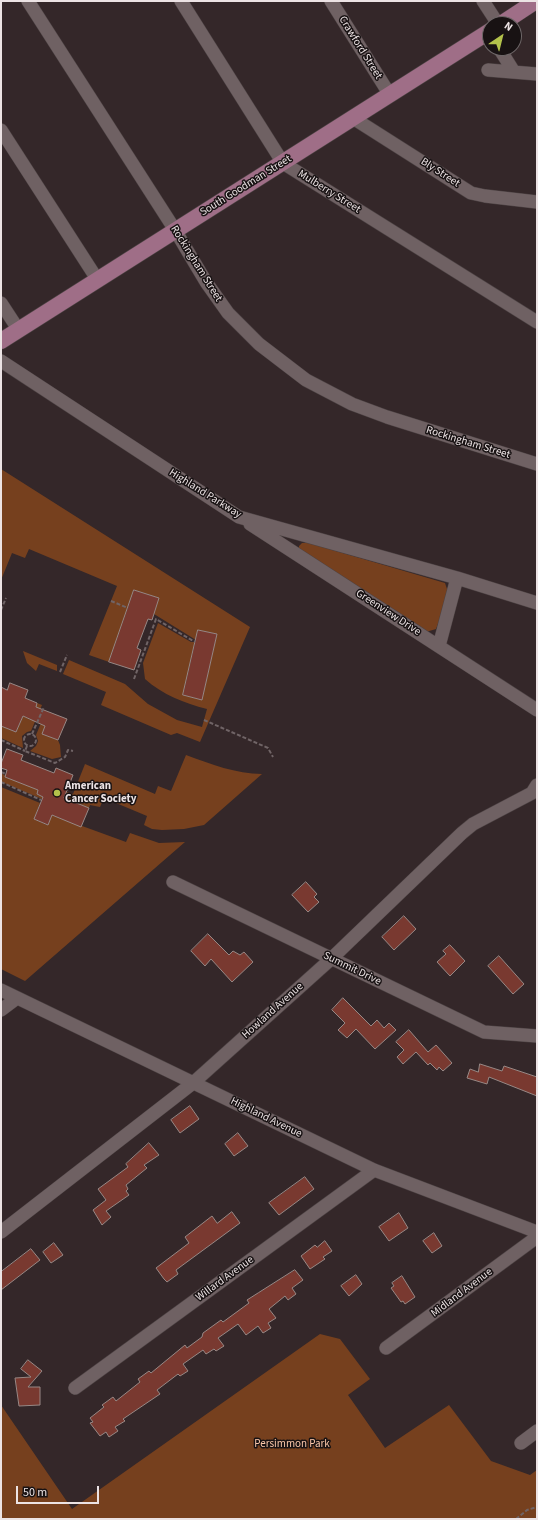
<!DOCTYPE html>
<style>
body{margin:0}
#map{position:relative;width:538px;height:1520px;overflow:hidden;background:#342729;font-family:"Source Sans 3",sans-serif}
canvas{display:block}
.frame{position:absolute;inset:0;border:2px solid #ece3e4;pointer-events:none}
.north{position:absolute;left:482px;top:16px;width:40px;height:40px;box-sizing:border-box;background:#181213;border:1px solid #6d6667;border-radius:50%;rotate:35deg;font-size:11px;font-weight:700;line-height:16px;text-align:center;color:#ece3e4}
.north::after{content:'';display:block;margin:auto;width:14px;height:18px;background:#b3c24b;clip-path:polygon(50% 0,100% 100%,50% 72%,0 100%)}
.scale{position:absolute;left:16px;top:1486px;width:83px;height:18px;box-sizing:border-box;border:2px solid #ece3e4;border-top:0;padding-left:5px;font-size:12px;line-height:14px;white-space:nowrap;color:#ece3e4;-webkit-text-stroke:3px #181213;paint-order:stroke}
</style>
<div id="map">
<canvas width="538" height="1520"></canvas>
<div class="frame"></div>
<div class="north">N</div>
<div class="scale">50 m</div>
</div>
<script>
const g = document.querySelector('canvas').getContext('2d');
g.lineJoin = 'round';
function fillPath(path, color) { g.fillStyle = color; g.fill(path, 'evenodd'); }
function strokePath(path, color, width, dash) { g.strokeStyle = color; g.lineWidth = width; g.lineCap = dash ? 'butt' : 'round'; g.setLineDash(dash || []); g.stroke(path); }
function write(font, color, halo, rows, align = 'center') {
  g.font = font + ' "Source Sans 3",sans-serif'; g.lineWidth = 3; g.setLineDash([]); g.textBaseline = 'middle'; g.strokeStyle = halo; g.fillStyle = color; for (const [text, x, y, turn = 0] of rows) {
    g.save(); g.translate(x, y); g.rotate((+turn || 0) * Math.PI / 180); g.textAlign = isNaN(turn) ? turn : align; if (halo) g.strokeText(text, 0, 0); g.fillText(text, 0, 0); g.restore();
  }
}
fillPath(new Path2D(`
 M1,469L250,627L200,742L177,733L171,735L101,705L106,692L63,674L69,660L125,684L148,704L177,720L202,727L207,709C184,703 163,695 145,679L143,663L158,623L191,642H195L183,695L202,700L217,634L198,630L196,640L154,614L159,598L134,590L109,662L89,655L117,586L29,549L25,558L12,553L1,580Z
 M302,543H309L445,583L449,595L436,629L426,632L299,551V546Z
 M23,651L57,665V671L39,664L36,671L27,663Z
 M37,703L42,705L31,731L27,732L22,736L23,748L1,738V726L16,732L23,716L31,720Z
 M41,723L46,724L42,734L58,740L60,745L61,757L52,759L30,751L36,746L38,741L36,735Z
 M186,755C211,764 236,774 262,774L204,825L184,829L162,830L152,829L144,825L147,816L104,798L100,807L90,805L89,808L64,798L67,792L73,794L85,764L155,794L158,786L171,791Z
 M1,773L6,776V777L38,790L37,794L43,797L42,799L2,782Z
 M1,787L40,803L34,819L47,825L52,815L126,842L130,833L159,843L185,842L25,981L1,969Z
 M320,1334L340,1339L370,1379L348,1395L385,1448L449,1405L491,1461L530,1475L537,1470V1519H1V1405L72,1509Z`), '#76401e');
const building = new Path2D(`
 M134,590L159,598L152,620L148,619L137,648L141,650L134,670L109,662Z
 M198,630L217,634L202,700L183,695Z
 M10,683L28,690L25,698L37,703L36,707L67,719L58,740L42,734L45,726L23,716L16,732L1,726V687L7,690Z
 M7,749L23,755L21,760L54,773L56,768L73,775L64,798L89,808L81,827L52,815L48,825L34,819L43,797L37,794L38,790L5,777L7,770L1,768V764Z
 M306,882L317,894L314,897L319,902L308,912L292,895Z
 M404,916L416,929L394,950L382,937Z
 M208,934L229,955L233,951L240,955L244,952L253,962L232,982L211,959L205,966L191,951Z
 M450,945L465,961L450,976L437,962L446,954L443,951Z
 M499,956L524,984L513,994L488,966Z
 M343,998L371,1026L377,1020L384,1028L389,1023L396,1030L375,1049L356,1029L347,1038L338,1030L345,1023L332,1010Z
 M409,1030L428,1052L436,1045L452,1063L443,1071L439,1067L437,1070L430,1063L428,1065L416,1052L403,1064L397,1057L404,1050L396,1042Z
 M480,1064L502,1071L504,1066L537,1077V1096L489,1077L487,1084L467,1078L470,1069L478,1072Z
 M190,1106L199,1119L180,1133L171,1120Z
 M238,1133L248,1146L234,1156L225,1144Z
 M149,1143L159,1155L144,1165L147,1168L126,1185L128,1189L126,1191L129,1195L106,1211L111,1217L102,1225L93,1210L106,1200L98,1189L128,1167L126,1164Z
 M305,1177L314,1189L279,1215L269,1203Z
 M232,1212L240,1223L176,1270L178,1274L167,1282L164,1279L156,1268L189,1243L185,1237L212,1216L217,1223Z
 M399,1213L408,1228L389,1241L379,1227Z
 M434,1233L442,1246L432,1253L423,1241Z
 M325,1241L332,1251L323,1257L325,1259L310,1269L301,1256L315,1245L317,1247Z
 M54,1243L63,1255L51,1263L43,1252Z
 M31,1249L40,1260L1,1290V1272Z
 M295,1270L303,1280L292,1288L296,1294L288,1300L285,1296L269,1309L276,1318L268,1323L271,1328L263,1333L258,1326L246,1335L238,1324L218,1338L224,1346L216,1351L214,1349L206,1354L203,1350L183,1364L188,1371L180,1376L178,1374L157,1390L160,1394L123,1419L125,1421L115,1427L118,1431L109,1437L106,1432L100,1436L90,1423L93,1422L90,1418L104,1407L102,1405L113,1397L116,1401L140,1382L138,1379L149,1371L151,1373L185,1345L187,1348L202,1337L203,1333L221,1320L223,1322L249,1303L247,1300L258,1293Z
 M356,1275L362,1284L349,1296L341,1286Z
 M402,1276L415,1297L405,1304L403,1301L401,1302L391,1288L394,1286L392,1283Z
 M28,1360L42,1371L28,1387H40V1405L19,1406L15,1378L31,1377L21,1369Z`);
fillPath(building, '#793930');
strokePath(building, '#978885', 1);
const minor = new Path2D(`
 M28,1L175,230L206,282L228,313L259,344L306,380L352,404L387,417L537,464
 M181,1L283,163L537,322
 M331,1L390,95
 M483,1L498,24
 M499,48L514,72
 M488,70L537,74
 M353,118L471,193L485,196L537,202
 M1,130L97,279
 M1,303L18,329
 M1,361L239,517L457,578L537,603
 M250,524L537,710
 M439,646L457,578
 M173,882L484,1032L537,1036
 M1,990L374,1170L537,1232
 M1,1010L17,998
 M1,1232L193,1083L331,959L462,833L473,824L532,793L537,785
 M386,1348L537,1237
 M75,1388L374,1170
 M521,1443L537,1431`);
const major = new Path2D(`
 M501,24L536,1
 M1,341L490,31`);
strokePath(minor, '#4d4344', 14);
strokePath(major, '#4d4344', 17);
strokePath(new Path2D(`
 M111,601L128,608
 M1,610L6,598
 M60,672L67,655
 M134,679L156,619L195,642
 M204,720L268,748L273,757
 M24 740a6 6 0 1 1 12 0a6 6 0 1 1-12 0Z
 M32,734L44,707
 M1,740L25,751
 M27,746L25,751L55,763L65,757L68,750L73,751
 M1,772L6,774
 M1,782L41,800
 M516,1519L527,1510L537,1507`), '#706466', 2, [4, 2]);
strokePath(minor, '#6f6163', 13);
strokePath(major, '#9f6e87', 16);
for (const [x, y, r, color] of [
 [57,793,4,"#b3c24b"]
]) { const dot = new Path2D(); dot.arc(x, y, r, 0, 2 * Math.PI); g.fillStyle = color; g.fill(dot); strokePath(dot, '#181213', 1.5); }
write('11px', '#ece3e4', '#181213', [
 ["Crawford Street",360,48,58],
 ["Bly Street",440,173,33],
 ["South Goodman Street",246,186,-32],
 ["Mulberry Street",329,192,32],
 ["Rockingham Street",196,264,58],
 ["Rockingham Street",468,443,17],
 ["Highland Parkway",205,494,32],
 ["Greenview Drive",388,613,33],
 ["Summit Drive",352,969,26],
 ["Howland Avenue",273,1011,-42],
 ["Highland Avenue",266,1118,26],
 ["Willard Avenue",225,1279,-36],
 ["Midland Avenue",462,1293,-37]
]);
write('bold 11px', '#ece3e4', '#181213', [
 ["American",65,787],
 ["Cancer Society",65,800]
], 'left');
write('11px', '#fcc7a9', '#181213', [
 ["Persimmon Park",292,1445]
]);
</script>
